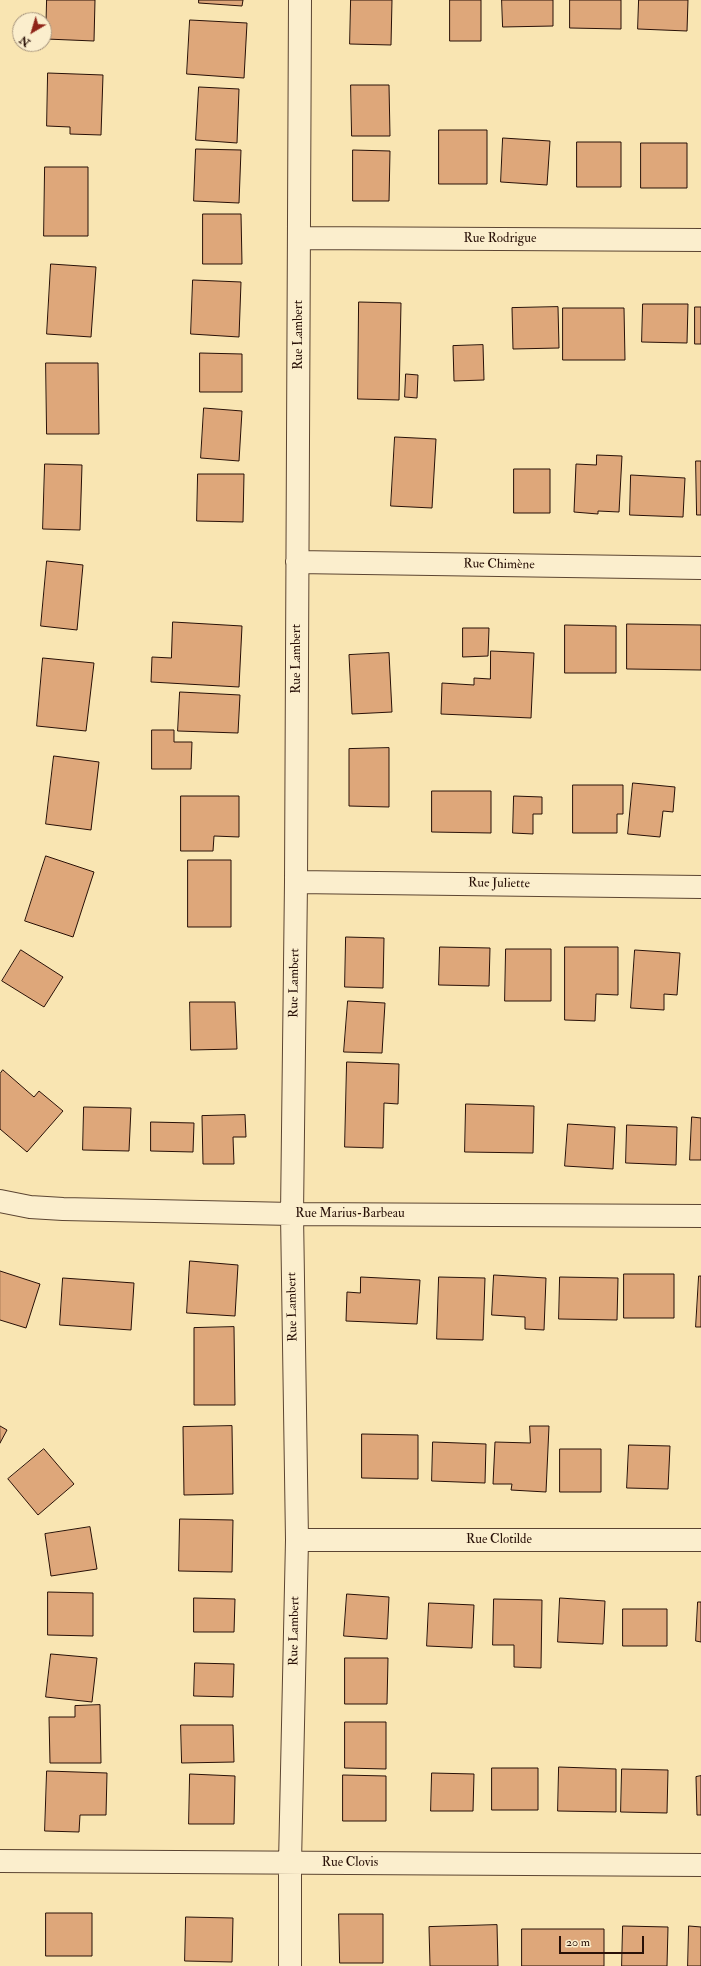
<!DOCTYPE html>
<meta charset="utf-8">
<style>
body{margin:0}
#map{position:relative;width:701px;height:1966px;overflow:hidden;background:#f9e5b2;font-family:"IM FELL Double Pica",serif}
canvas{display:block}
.north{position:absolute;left:12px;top:12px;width:40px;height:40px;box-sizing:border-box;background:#fbeecd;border:1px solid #a7957e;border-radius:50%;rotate:218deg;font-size:11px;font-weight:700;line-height:16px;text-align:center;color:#281007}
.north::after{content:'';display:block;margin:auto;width:14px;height:18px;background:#8f2418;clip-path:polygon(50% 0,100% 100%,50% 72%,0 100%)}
.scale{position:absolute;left:559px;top:1936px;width:85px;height:18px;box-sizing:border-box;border:2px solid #281007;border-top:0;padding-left:5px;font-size:12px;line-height:14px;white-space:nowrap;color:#281007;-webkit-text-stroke:3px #fbeecd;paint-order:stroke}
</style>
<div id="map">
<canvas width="701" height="1966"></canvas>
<div class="north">N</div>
<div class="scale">20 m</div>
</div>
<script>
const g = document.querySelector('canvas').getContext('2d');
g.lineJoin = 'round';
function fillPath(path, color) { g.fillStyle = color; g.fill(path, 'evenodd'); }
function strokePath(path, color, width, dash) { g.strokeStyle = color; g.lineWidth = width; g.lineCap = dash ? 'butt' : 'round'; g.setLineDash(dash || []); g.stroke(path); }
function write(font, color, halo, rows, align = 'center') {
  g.font = font + ' "IM FELL Double Pica",serif'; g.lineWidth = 3; g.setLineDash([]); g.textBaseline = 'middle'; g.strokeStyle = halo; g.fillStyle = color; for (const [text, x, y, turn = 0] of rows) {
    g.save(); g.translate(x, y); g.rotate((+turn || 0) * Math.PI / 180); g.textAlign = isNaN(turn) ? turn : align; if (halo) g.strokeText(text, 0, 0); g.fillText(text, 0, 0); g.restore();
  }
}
const building = new Path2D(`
 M47,0H95L94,41L46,39Z
 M199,0H243L242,6L199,3Z
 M351,0H392L391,45L350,44Z
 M450,0H481V41H450Z
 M502,0H553V26L503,27Z
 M570,0H621V29L570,28Z
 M639,0H688L687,31L638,29Z
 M190,20L247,23L244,78L187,74Z
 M48,73L103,75L101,135L70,134V127L47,126Z
 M351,85H389L390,136H352Z
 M199,87L239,89L237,143L196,140Z
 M439,130H487V184H439Z
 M503,138L550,141L547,185L501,182Z
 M577,142H621V187H577Z
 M641,143H687V188H641Z
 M196,149L241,150L239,203L194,201Z
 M353,150L390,151L389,201H353Z
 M45,167H88V236H44Z
 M203,214H241L242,264H203Z
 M51,264L96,267L91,337L47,334Z
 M193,280L241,282L239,337L191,334Z
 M359,302L401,303L399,400L358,399Z
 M643,304H688L687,343L642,342Z
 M558,307L559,348L513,349L512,308Z
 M695,307H701V344H695Z
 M563,308H624L625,360H563Z
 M483,345L484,380L454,381L453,346Z
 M200,353L242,354V392H200Z
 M46,363H98L99,434H47Z
 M406,374L418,375L417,398L405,397Z
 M204,408L242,411L239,461L201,458Z
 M395,437L436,439L432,508L391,506Z
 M597,455L622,456L619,512L598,511V514L574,512L576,464L596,465Z
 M696,461H701V515H697Z
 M45,464L82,465L80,530L43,529Z
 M514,469H550V513H514Z
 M198,474H244L243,522L197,521Z
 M631,475L685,478L683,517L630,515Z
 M47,561L83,565L77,630L41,626Z
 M173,622L242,626L239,687L151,682L152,657L171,658Z
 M627,624L701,625V670L627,669Z
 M565,625L616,626V673H565Z
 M463,628H489L488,656L463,657Z
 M491,651L534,653L531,718L441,714L442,683L474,685V678L490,679Z
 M389,653L392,712L352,714L349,655Z
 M43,658L94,663L86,731L37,726Z
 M180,692L240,695L238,733L178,731Z
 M152,730H174V742H192L191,769H152Z
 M389,748V807L349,806V749Z
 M54,756L99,762L91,830L46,824Z
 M633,783L675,787L673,812L663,811L660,837L628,834Z
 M573,785H623V814H617V833H573Z
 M432,791H491V833L432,832Z
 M181,796H239V837L214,836L213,851H181Z
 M514,796L542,797V814H533V834L513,833Z
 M46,856L94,872L73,937L25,921Z
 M188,860H231V927H188Z
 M346,937L384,938L383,988L345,987Z
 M440,947L490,948L489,986L439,985Z
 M565,947H618V995L596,994L595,1021L565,1020Z
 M506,949H551V1001H505Z
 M21,950L63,977L44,1007L2,981Z
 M635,950L680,953L677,995L664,994V1010L631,1008Z
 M348,1001L385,1003L382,1053L344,1052Z
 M190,1002H235L237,1049L191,1050Z
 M347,1062L399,1064L398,1104L384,1103L383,1148L345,1147Z
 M3,1070L34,1097L39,1091L63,1111L27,1152L0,1129V1074Z
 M466,1104L534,1106L533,1153L465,1152Z
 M84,1107L131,1108L129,1151L83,1150Z
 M245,1115L246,1137H233L234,1164H203L202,1116Z
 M692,1117L701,1118V1160H690Z
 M151,1122L194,1123L193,1152L151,1151Z
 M568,1124L615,1127L613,1169L565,1166Z
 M627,1125L677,1127L676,1165L626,1163Z
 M190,1261L238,1265L235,1316L187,1313Z
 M0,1271L40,1284L26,1328L0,1320Z
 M624,1274H674V1318H624Z
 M494,1275L546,1278L544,1330L525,1329V1317L492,1315Z
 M699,1276H701V1327H696Z
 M361,1277L420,1280L417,1324L346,1321L347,1292L360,1293Z
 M439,1277L485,1278L483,1340L437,1339Z
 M560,1277L618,1278L617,1320L559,1319Z
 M63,1278L134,1283L131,1330L60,1325Z
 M234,1327L235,1405H194V1328Z
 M0,1426L7,1430L0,1443Z
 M232,1426L233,1494L184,1495L183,1427Z
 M530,1426H549L546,1492L511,1490L512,1484H493L495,1442L530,1443Z
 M362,1434L418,1435V1479L362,1478Z
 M433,1442L486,1444L485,1483L432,1481Z
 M629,1445L670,1446L668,1489L627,1488Z
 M44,1449L74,1484L38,1515L8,1479Z
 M560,1449H601V1492H560Z
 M180,1519L233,1520L232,1572L179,1571Z
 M90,1527L97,1569L51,1576L45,1534Z
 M48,1592L93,1593V1636L48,1635Z
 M347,1594L389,1597L387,1639L344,1636Z
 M194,1598L235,1599L234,1632H194Z
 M560,1598L605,1601L603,1644L558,1642Z
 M494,1599L542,1600L541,1668L514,1667V1645H493Z
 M698,1602H701V1642L696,1641Z
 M429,1603L474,1605L472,1648L427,1646Z
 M623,1609H667V1646H623Z
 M51,1654L97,1658L92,1702L46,1697Z
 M345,1658H388L387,1704H345Z
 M195,1663L234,1664L233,1697L194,1696Z
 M100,1705L101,1763H50L49,1717H75V1706Z
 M345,1722H386V1769L345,1768Z
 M181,1725H233L234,1762L182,1763Z
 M559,1767L616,1769V1812L558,1811Z
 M492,1768H538V1810H492Z
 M622,1769L668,1770L667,1813L621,1812Z
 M47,1771L107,1773L106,1815H80L79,1832L45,1831Z
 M432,1773L474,1774L473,1811H431Z
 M190,1774L235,1776L234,1824H189Z
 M343,1775L386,1776V1821H343Z
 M701,1776V1815H697L696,1777Z
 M46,1913H92V1956H46Z
 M339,1914H383V1963H340Z
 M186,1917L233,1918L232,1962L185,1961Z
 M497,1925L498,1966H430L429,1927Z
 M623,1926L668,1927L667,1966H622Z
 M689,1926L701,1927V1966H688Z
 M522,1929H604V1966H522Z`);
fillPath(building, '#dea77a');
strokePath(building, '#281007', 1);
const street = new Path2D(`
 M299,238L701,240
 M297,562L701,568
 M296,882L701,887
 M0,1201L30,1207L63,1209L292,1214L701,1216
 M297,1540H701
 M0,1861L701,1865
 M290,1966V1863L297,1540L292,1214L296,882L300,0`);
strokePath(street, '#5c4532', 24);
strokePath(street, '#fbeecd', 22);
write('13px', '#281007', '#fbeecd', [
 ["Rue Rodrigue",500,239],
 ["Rue Lambert",299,335,-90],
 ["Rue Chimène",499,565,1],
 ["Rue Lambert",297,659,-90],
 ["Rue Juliette",499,884,1],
 ["Rue Lambert",295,983,-89],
 ["Rue Marius-Barbeau",350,1214],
 ["Rue Lambert",293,1307,-91],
 ["Rue Clotilde",499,1540],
 ["Rue Lambert",295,1631,-89],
 ["Rue Clovis",350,1863]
]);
</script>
